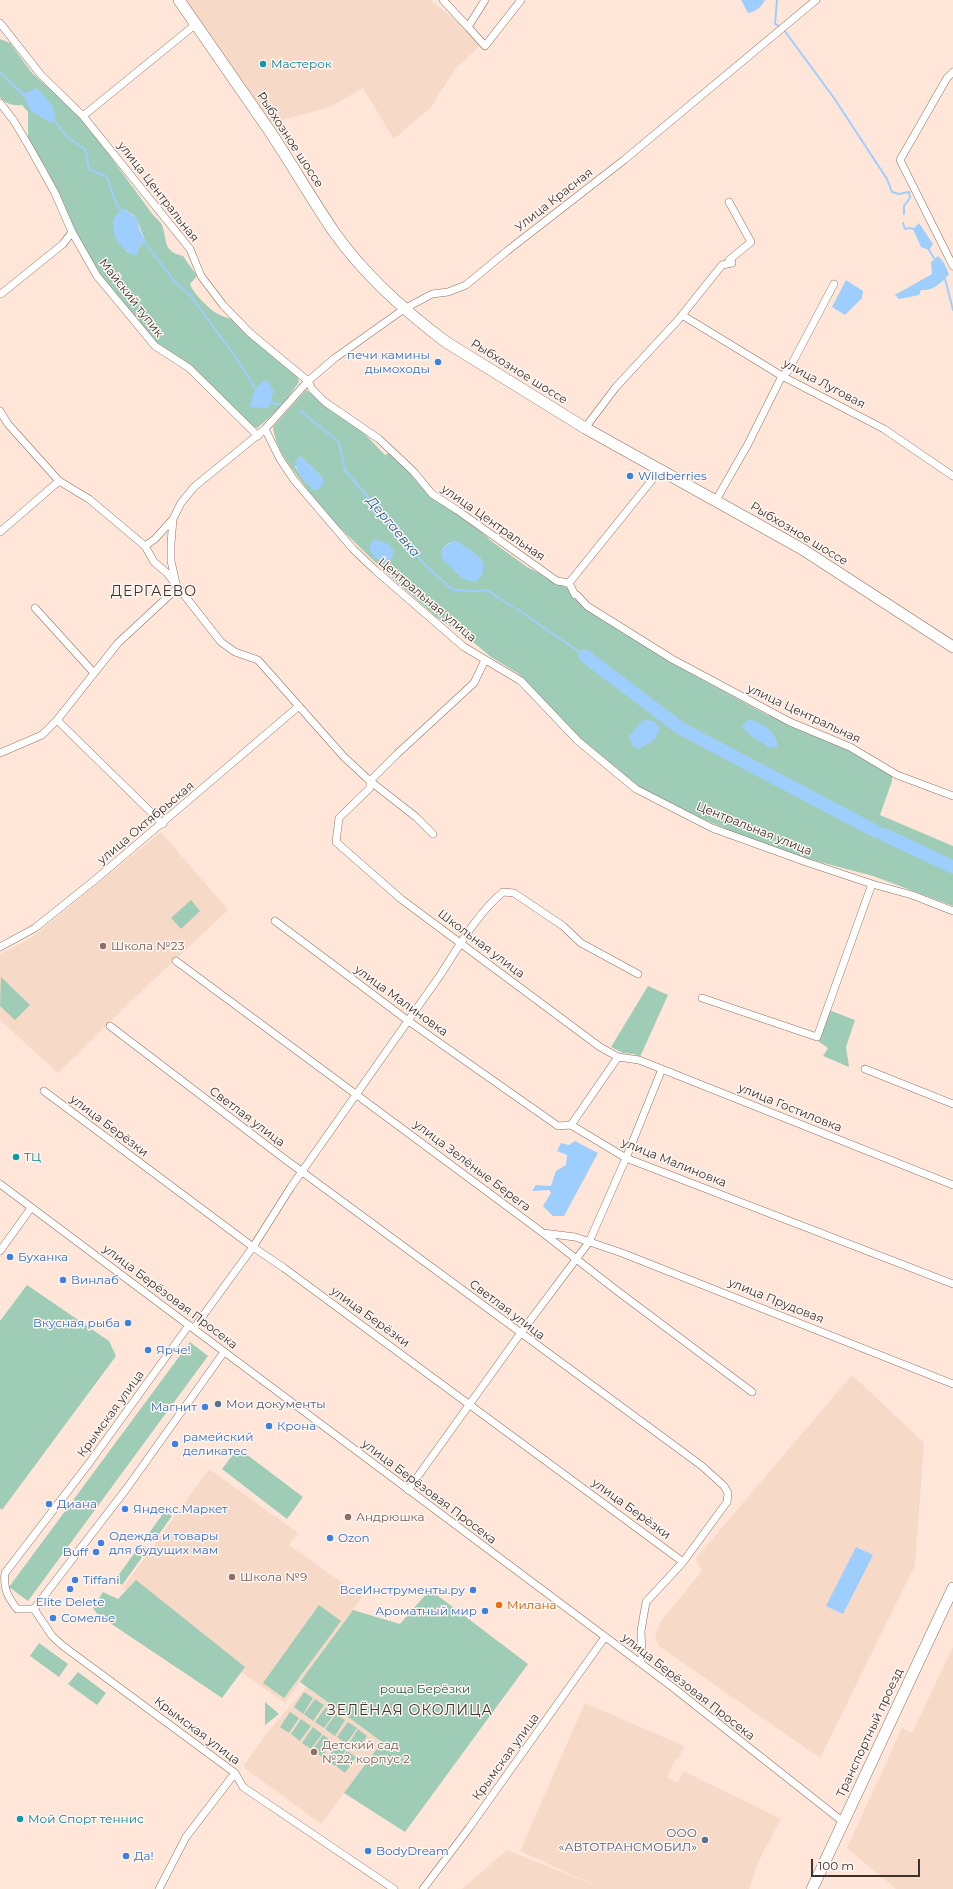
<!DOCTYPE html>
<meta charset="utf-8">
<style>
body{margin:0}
#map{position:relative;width:953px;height:1889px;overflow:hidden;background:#ffe6d8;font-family:Montserrat,sans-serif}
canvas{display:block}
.scale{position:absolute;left:811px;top:1859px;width:109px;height:18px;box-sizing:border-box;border:2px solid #3e322b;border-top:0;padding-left:5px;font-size:12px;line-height:14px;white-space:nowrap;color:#3e322b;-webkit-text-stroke:3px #fef7f4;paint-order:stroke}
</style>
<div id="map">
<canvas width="953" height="1889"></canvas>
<div class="scale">100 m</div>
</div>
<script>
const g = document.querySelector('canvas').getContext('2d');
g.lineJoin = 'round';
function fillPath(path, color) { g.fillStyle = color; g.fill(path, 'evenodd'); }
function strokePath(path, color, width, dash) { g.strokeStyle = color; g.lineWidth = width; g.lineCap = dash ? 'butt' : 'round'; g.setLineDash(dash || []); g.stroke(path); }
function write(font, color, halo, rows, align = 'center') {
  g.font = font + ' Montserrat,sans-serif'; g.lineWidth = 3; g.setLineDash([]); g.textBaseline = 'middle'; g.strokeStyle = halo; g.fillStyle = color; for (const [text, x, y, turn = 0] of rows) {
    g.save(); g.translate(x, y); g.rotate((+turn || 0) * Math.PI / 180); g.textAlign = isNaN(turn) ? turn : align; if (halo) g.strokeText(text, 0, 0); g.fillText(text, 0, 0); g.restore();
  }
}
fillPath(new Path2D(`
 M185,0H430L484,42L455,69L431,107L394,139L363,88L330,107L271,123Z
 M161,832L228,910L132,1000L58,1073L0,1020V954L31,938Z
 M852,1375L924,1443L915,1565L820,1758L659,1646L655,1635L661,1621L702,1571L696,1558Z
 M209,1469L298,1533L289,1545L362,1597L285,1703L123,1588Z
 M953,1647V1889H896L847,1848L902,1728L912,1733Z
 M306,1687L382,1742L321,1824L246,1769L244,1765L272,1727Z
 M585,1703L684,1746L679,1758L675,1760L667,1778L678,1782L683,1771L781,1819L759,1860L749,1889H462L507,1850L601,1888L520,1851Z`), '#f6d9c7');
fillPath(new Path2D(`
 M0,39L10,43L32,73L84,120L153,215C156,218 160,221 162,225C168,241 162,251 183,256L197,276L190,284C193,293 210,310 218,314C223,317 230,318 236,321L298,378L299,382C287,400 274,415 257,428L250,425L156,344L100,274L82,246L47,170L28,139V112L22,105C13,106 6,104 0,97ZM124,209L135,216C138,222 143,235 145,241L138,248L137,254L127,252L115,236Z
 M306,390L358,427L385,455L389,453L404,467L427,493L473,523L490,540L527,567L569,589L576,600L627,636L631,635L668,661L769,716L771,714L860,756L892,774V781L880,815L953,846V906L873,876L797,856L751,840L685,811L635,786L601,760L519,674L491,657L473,642L435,616L380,567L335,523L309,492C295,471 276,453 273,427ZM300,456L322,477L306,483L295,467ZM449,543H459L481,559L463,579L455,570L442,549Z
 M191,900L200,911L181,929L171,918Z
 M1,977L30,1005L15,1020L0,1006Z
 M648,986L668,995L640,1057L634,1054L623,1053L611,1047Z
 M829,1010L855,1020L846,1047L849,1067L823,1056L828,1048L818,1041Z
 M27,1285L109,1341L116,1356L2,1510L0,1508V1321Z
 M190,1342L208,1356L28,1601L9,1587Z
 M238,1448L303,1497L287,1519L222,1469Z
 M165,1511L172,1516L156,1538L149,1533Z
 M141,1544L148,1549L122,1585L115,1580Z
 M136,1580L245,1667L222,1698L98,1615L93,1608L103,1592L118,1599Z
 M428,1592H433L528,1664L405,1832L344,1793L382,1742L300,1682L353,1610L400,1624Z
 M319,1605L341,1621L284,1698L263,1683Z
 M39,1643L68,1664L59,1677L30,1656Z
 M78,1672L106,1693L97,1705L68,1684Z
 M304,1692L313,1698L303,1714L294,1707Z
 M315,1699L324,1705L313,1721L304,1714Z
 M265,1702L279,1714L265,1725Z
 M326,1707L335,1713L324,1728L315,1722Z
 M290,1712L299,1718L289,1733L280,1727Z
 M336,1714L345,1720L335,1736L325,1729Z
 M301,1719L311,1726L300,1741L291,1734Z
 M348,1722L357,1728L346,1744L337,1737Z
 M313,1727L322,1734L311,1749L302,1743Z
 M358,1729L367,1736L357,1751L348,1745Z
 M323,1735L332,1741L322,1757L312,1750Z
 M336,1744L346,1750L335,1766L326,1759Z
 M347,1751L356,1757L345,1773L336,1766Z`), '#9fccb7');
fillPath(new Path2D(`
 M741,0H765C760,8 757,11 748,13Z
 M37,88L52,105L56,116L51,123L31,111L23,94Z
 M124,209L137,218L139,228L145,241L138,248L137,255C119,254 101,219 124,209Z
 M919,223L933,244L929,250L921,247L913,229Z
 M938,256L944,263L949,274C941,283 934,291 921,290L919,295L899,299L895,295L932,274L931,262Z
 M846,280L863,291L862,298L845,315L832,307Z
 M267,380L274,391L268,408L250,407C254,393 254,386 267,380Z
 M300,456L322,477L324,482L319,490H313C306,483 295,471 295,461Z
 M375,539L388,544L394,551L392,558L384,562C373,559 364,547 375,539Z
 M454,540L473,551L484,563L482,575L475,582L463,579L443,560L441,555L442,549Z
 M749,719C764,725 774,728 778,746L770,748L751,736L742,727L744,723Z
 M643,720L654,721L660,728L655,739L640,749L632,746L629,736Z
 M575,1141L598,1153L564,1216H553L543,1206L551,1193L549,1190L532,1191L536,1185L551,1186L556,1171L566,1165L567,1155L557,1151L561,1143L569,1145Z
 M856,1547L873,1555L843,1614L826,1606Z`), '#9ecefe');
strokePath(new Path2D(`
 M777,0L775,24L781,27
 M784,30L834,98L887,179L892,192L899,194L909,192L910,198L904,206V214
 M0,72L24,95
 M52,118L68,138L85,149L89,169L107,177L117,206L124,212
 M903,223L905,229L910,228L913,229
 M143,240L174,281L190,295L237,359L257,391
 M929,250L934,258
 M945,279L953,310
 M268,402L283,405
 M300,411L339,442L345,470L425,565L453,590L476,591L487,590L513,607
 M517,609L585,656`), '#9ecefe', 2);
strokePath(new Path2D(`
 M585,656L680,728L877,832
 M885,835L953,867`), '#9ecefe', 13);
const minor = new Path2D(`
 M443,0L468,27L485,0
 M0,23L41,75L83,116L190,249L201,276L223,305L250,333L308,381L312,389L325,402L379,439L414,472L432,494L457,510L557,581L569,583L575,595H577L587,606L672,659L790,722L850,747L897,775L953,796
 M468,27L485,46L521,0
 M953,72L947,78L900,160L953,266
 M0,103L14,121L30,148L55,193L72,232L97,276L155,346L189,368L258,436
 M83,116L196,24
 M728,264L729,260L751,242L729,202
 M1,294L63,244L72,232
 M682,315L782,376L884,429L953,476
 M0,411L8,424L59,481L89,499L145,546L154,562L167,573L221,642L235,652L258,660L344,757L370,781L416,817L433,834
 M585,428L616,387L678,320L722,265L732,263
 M265,429L280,459L294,480L353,549L375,570L464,647L521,681L578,741L636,789L712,828L806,862L872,884L912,895L953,911
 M716,500L748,444L782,376L788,371L834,284
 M0,532L59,481
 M145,546L155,539L173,519
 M569,583L660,470
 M35,608L94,673
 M485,660L474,683L397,754L370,781V788L339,818L336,842L401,899L600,1047L618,1057L639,1060L953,1185
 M57,720L163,824
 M0,753L42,735L57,720L118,643L173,592L177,588L171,561V543L173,519L181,503L194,487L265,429L308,381L335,358L404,309L432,294L448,292L466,285L507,251L624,160L816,0
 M275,921L407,1020L558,1126L571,1125L626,1158L953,1284
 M0,947L35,928L96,879L299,706
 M176,961L543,1233L616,1290L752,1392
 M702,998L817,1037L872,884
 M110,1026L286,1160L702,1466L724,1486L728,1493L727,1502L683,1562L646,1602L641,1631L642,1658L640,1663
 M865,1069L953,1104
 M44,1091L253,1247L284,1268L683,1562
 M571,1125L618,1057
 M0,1184L671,1686L842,1821
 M543,1233L575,1237L622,1253L953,1384
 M0,1251L31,1208
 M194,1328L253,1247L291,1187L441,974C459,946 477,914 503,892L514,893L563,926L581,943L638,974
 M408,1490L520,1334L589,1242L626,1158L662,1069
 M34,1609L52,1636L63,1646L235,1773L243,1787L394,1889
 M34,1609H17C8,1597 3,1589 5,1573L90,1462L189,1325
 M34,1609L127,1488L224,1352
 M159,1889L186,1837L235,1773
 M423,1889L469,1828L605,1637`);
const secondary = new Path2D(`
 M179,0C209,43 239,86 269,130C291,163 311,198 334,232C363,273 406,312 446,342L585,428L802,549L953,647
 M812,1889L953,1588`);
strokePath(minor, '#8d7262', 8);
strokePath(secondary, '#8d7262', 12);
strokePath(minor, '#fff', 7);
strokePath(secondary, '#fff', 11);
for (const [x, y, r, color] of [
 [263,64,4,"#0f9aa8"],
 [438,362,4,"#3f7fe0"],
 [630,476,4,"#3f7fe0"],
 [103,946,4,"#8d6e63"],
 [16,1157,4,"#0f9aa8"],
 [10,1257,4,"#3f7fe0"],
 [63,1280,4,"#3f7fe0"],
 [128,1323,4,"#3f7fe0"],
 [148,1350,4,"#3f7fe0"],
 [218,1404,4,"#5c6f8a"],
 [205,1407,4,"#3f7fe0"],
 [269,1426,4,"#3f7fe0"],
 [175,1444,4,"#3f7fe0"],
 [49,1504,4,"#3f7fe0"],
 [125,1509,4,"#3f7fe0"],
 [348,1517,4,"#8d6e63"],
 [330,1538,4,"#3f7fe0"],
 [101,1543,4,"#3f7fe0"],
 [96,1552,4,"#3f7fe0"],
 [232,1577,4,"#8d6e63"],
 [75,1580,4,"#3f7fe0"],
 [70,1589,4,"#3f7fe0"],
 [473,1590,4,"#3f7fe0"],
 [499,1605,4,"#e8710a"],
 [485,1611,4,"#3f7fe0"],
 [53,1618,4,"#3f7fe0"],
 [314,1752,4,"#8d6e63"],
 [20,1819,4,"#0f9aa8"],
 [705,1840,4,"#5c6f8a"],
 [368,1851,4,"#3f7fe0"],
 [126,1856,4,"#3f7fe0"]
]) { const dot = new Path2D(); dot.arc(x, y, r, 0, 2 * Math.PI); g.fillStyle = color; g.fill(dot); strokePath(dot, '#fef7f4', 1.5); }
write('12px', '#0d838f', '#fef7f4', [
 ["Мастерок",271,64],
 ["ТЦ",24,1157],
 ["Мой Спорт теннис",28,1819]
], 'left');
write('12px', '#3e322b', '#fef7f4', [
 ["Рыбхозное шоссе",290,140,57],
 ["улица Центральная",158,192,52],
 ["Улица Красная",554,200,-38],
 ["Майский тупик",131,298,52],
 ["Рыбхозное шоссе",519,372,32],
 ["улица Луговая",824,384,28],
 ["улица Центральная",493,523,35],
 ["Рыбхозное шоссе",799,534,31],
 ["Центральная улица",427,600,40],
 ["улица Центральная",804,714,25],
 ["улица Октябрьская",146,823,-40],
 ["Центральная улица",754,829,22],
 ["Школьная улица",481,944,37],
 ["улица Малиновка",401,1001,36],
 ["улица Гостиловка",790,1108,22],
 ["Светлая улица",247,1117,37],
 ["улица Берёзки",109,1126,37],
 ["улица Малиновка",674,1163,22],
 ["улица Зелёные Берега",472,1166,37],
 ["улица Берёзовая Просека",170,1297,37],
 ["улица Прудовая",776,1301,22],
 ["Светлая улица",507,1310,37],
 ["улица Берёзки",370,1317,36],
 ["Крымская улица",111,1414,-54],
 ["улица Берёзовая Просека",429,1492,37],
 ["улица Берёзки",631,1509,36],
 ["улица Берёзовая Просека",688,1687,38],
 ["Крымская улица",197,1731,37],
 ["Транспортный проезд",870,1733,-65],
 ["Крымская улица",506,1757,-54]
]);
write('12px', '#366cbe', '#fef7f4', [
 ["печи камины",430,355,"right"],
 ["дымоходы",430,369,"right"],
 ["Wildberries",638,476],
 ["Буханка",18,1257],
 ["Винлаб",71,1280],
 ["Вкусная рыба",120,1323,"right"],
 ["Ярче!",156,1350],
 ["Магнит",197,1407,"right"],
 ["Крона",277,1426],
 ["рамейский",183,1437],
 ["деликатес",183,1451],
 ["Диана",57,1504],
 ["Яндекс.Маркет",133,1509],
 ["Одежда и товары",109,1536],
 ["для будущих мам",109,1550],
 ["Ozon",338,1538],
 ["Buff",88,1552,"right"],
 ["Tiffani",83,1580],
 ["ВсеИнструменты.ру",465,1590,"right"],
 ["Elite Delete",70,1602,"center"],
 ["Ароматный мир",477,1611,"right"],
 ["Сомелье",61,1618],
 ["BodyDream",376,1851],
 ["Да!",134,1856]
], 'left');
write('12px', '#785e54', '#fef7f4', [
 ["Школа №23",111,946],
 ["Андрюшка",356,1517],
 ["Школа №9",240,1577],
 ["Детский сад",322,1745],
 ["№22, корпус 2",322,1759]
], 'left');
write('12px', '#4e5e75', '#fef7f4', [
 ["Мои документы",226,1404],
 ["ООО",697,1833,"right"],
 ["«АВТОТРАНСМОБИЛ»",697,1847,"right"]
], 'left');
write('12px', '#c56008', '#fef7f4', [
 ["Милана",507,1605]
], 'left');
write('12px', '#245b45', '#fef7f4', [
 ["роща Берёзки",425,1689]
]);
write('italic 13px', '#155a94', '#fef7f4', [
 ["Дергаевка",393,527,50]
]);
g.letterSpacing = '1px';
write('14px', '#3e322b', '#fef7f4', [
 ["ДЕРГАЕВО",154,592],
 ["ЗЕЛЁНАЯ ОКОЛИЦА",410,1711]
]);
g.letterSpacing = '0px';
</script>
